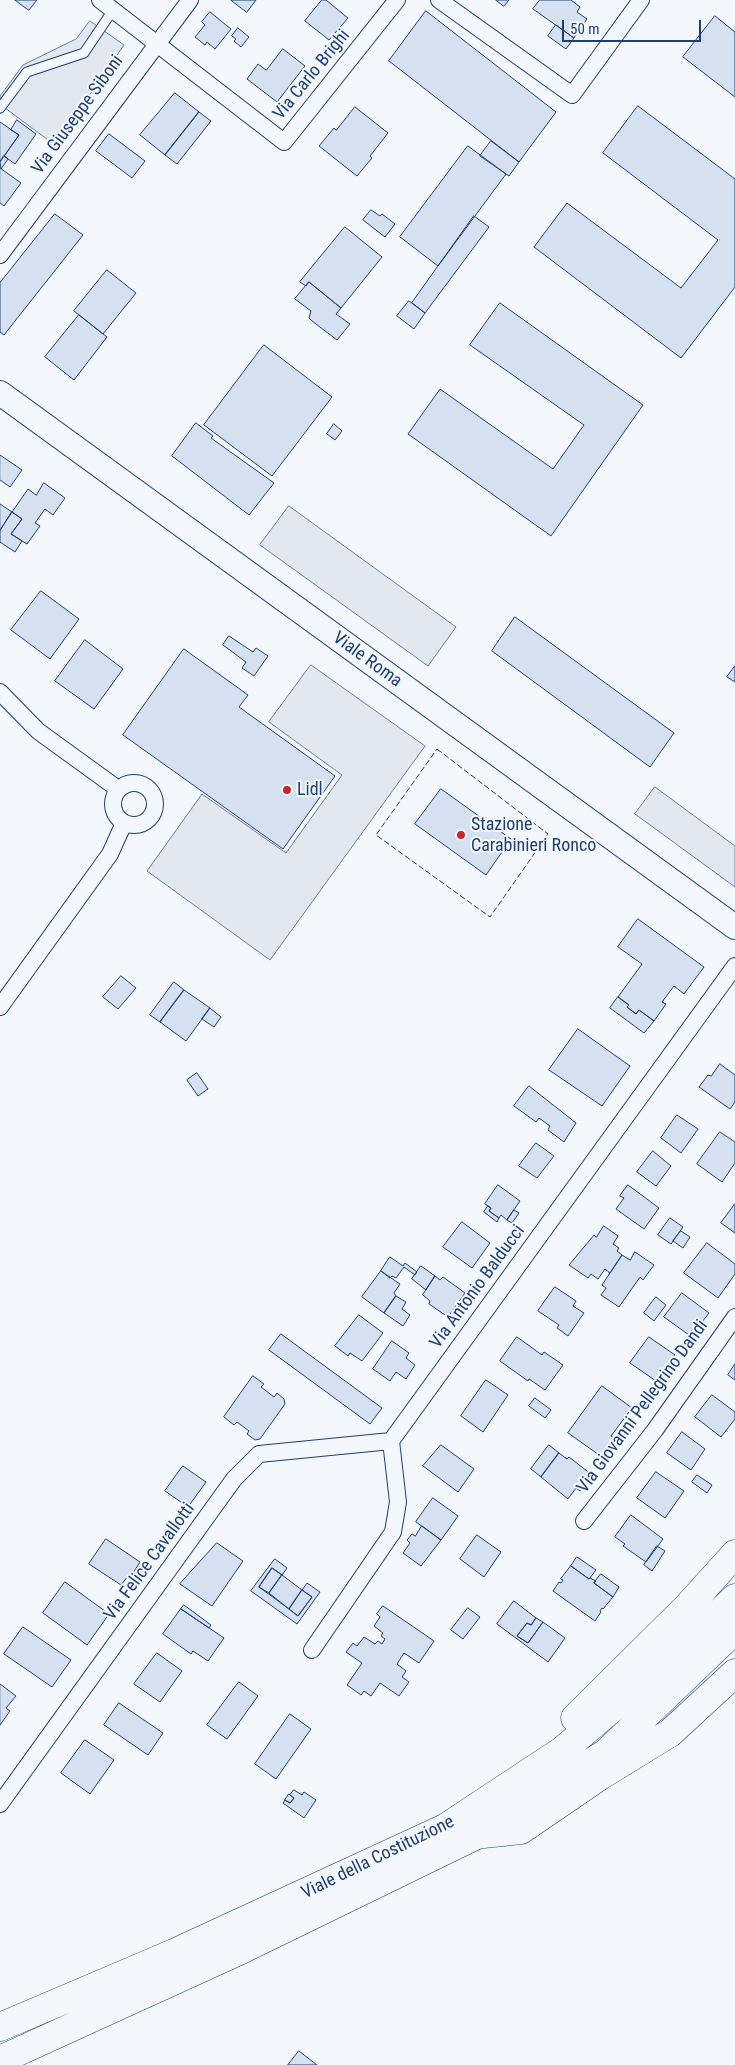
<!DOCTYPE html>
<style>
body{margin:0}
#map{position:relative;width:735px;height:2065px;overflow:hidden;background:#f4f7fb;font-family:"Roboto Condensed",sans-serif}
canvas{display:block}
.scale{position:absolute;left:562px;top:20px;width:139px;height:22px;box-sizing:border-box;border:2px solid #1d3f73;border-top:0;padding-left:6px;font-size:15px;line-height:18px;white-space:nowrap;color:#1d3f73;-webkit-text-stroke:4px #f4f7fb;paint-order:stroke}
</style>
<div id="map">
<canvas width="735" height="2065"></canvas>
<div class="scale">50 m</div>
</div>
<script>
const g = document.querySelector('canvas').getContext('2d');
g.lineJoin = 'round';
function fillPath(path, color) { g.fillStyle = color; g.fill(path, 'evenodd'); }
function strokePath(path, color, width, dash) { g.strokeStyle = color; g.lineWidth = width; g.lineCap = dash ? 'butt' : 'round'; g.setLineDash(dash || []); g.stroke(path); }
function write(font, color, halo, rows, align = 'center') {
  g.font = font + ' "Roboto Condensed",sans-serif'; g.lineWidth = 4; g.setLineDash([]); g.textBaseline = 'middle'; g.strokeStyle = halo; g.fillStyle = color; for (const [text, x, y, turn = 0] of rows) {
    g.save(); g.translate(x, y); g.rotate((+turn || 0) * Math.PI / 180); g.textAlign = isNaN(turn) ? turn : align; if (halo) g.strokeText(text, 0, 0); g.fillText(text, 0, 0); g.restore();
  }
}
const parking = new Path2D(`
 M90,21L124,45L55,145L5,108L0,114V96L23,65L76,39Z
 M289,506L456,627L428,666L260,545Z
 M311,665L425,746L270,960L147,871L202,794L286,853L342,775L269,722Z
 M655,787L735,846V887L635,814Z`);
fillPath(parking, '#e3e8f0');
strokePath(parking, '#687fa3', 1);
const building = new Path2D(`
 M15,0H37L29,10Z
 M231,0H256L247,12Z
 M322,0H326L348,18L329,40L305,21Z
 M496,0H509L504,6Z
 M540,0H571L580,7L577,12L587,19L574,38L533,9Z
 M426,11L556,112L519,162L389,61Z
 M210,12L231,29L215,49L207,42L205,45L195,37L205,25L202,22Z
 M715,16L735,32V97L683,57Z
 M556,25L574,38L566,49L548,36Z
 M238,28L249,37L241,47L234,41L236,39L232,36Z
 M283,49L305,66L277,102L247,79L258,64L266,70Z
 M175,93L199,112L165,155L140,135Z
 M638,106L735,179V287L681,358L534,247L567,203L681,288L718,240L603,153Z
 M355,107L388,133L370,156L372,158L357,176L319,146L334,128L336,130Z
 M199,112L211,121L177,164L165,155Z
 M17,120L36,134L15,164L4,156L19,135L11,130Z
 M0,122L19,135L0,162Z
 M109,134L145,161L132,178L96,151Z
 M491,141L519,162L509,176L480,156Z
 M468,146L506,174L438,266L400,237Z
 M4,156L8,159L1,169L0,162Z
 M0,168L21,183L4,206L0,203Z
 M371,210L380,216L382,214L395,224L385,237L363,220Z
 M55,214L83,235L4,335L0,332V283Z
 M474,216L489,227L425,313L412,303Z
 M345,227L382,257L341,308L309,282L306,286L300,282Z
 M107,270L136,293L103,334L74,311Z
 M309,282L341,308L336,314L350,324L337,340L312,321L309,318L311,311L295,299Z
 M409,301L425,313L414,329L397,316Z
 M500,303L643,405L551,536L408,434L440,389L553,469L584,425L470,345Z
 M79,315L107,337L74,380L45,357Z
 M264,345L332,397L272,476L204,425Z
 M196,423L213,436L211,438L274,483L249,515L172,456Z
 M334,424L342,431L335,440L327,434Z
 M0,455L22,470L10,487L0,480Z
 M44,483L65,498L53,515L45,509L35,523L40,526L27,544L11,534L22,519L12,512L28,489L36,495Z
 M0,504L12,512L0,530Z
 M12,512L22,519L11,534L22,541L15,552L0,542V531Z
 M41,591L79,619L50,659L11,630Z
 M515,617L674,733L650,767L492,651Z
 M229,636L253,652L256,648L268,656L254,676L242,668L246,662L223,645Z
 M85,640L123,669L94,709L55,681Z
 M184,649L248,695L239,707L335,776L283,849L123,735Z
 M735,666V682L727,677Z
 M441,789L511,839L486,875L415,824Z
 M638,919L704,967L684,994L674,986L662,1002L666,1004L654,1021L639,1010L636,1014L627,1007L629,1005L618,997L642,964L618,947Z
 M121,976L136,988L118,1009L103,997Z
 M174,982L184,990L160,1022L150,1015Z
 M184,990L210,1008L186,1041L160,1022Z
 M618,997L629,1005L627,1007L636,1014L639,1010L654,1021L644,1033L610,1008Z
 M210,1008L221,1017L214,1027L202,1019Z
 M578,1029L630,1066L602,1106L549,1070Z
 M720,1064L735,1075V1102L730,1109L699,1087L708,1075L711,1076Z
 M197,1073L208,1089L198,1096L187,1080Z
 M529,1086L576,1123L564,1142L548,1130L550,1126L539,1118L536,1122L514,1106Z
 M677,1115L698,1129L681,1153L661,1138Z
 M720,1132L735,1142V1163L722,1182L697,1164Z
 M536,1143L554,1156L537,1178L519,1166Z
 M653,1151L671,1166L656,1186L637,1172Z
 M498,1185L520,1201L507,1220L501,1215L499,1218L489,1211L491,1208L485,1204Z
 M628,1185L659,1208L644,1229L616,1209L624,1198L620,1196Z
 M735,1204V1233L721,1223Z
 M488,1206L491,1208L489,1211L499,1218L497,1222L484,1212Z
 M514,1210L519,1213L512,1223L507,1220Z
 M670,1218L683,1227L671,1244L658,1235Z
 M462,1222L490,1243L472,1268L443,1247Z
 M604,1226L618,1236L613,1244L619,1248L617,1251L622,1255L610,1273L605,1269L598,1279L591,1274L588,1278L569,1265L594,1235L596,1237Z
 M681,1231L690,1237L683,1248L673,1241Z
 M707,1243L735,1264V1274L718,1298L684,1273Z
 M635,1252L654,1265L643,1280L640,1277L619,1307L601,1295L606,1288L602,1285L622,1255L630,1260Z
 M390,1257L403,1266L405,1263L417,1272L415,1275L404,1267L396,1278L392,1276L390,1278L381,1271Z
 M421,1266L435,1276L426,1290L412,1279Z
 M381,1271L400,1284L394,1293L396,1296L384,1313L362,1297Z
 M435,1276L440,1280L443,1277L465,1293L448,1317L429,1304L430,1301L423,1295Z
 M555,1287L576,1301L573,1306L584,1313L568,1336L557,1328L559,1325L538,1311Z
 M682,1293L709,1313L702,1322L699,1320L689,1335L664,1317Z
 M396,1296L406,1302L402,1309L410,1315L403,1326L384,1313Z
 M656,1297L666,1305L654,1321L644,1313Z
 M359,1315L383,1333L362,1361L350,1353L348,1356L335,1346Z
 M281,1334L382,1408L370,1424L269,1350Z
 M517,1337L542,1355L544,1352L563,1365L545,1390L529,1379L528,1381L500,1361Z
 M649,1337L675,1355L656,1381L630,1363Z
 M392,1341L409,1353L406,1358L415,1365L406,1379L396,1372L390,1381L373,1369Z
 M735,1364V1380L728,1375Z
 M253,1376L264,1384L261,1387L274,1397L277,1393L284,1399L285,1404L260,1439L255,1440L247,1434L249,1431L237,1422L234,1425L224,1417Z
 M486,1380L508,1395L483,1432L461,1416Z
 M602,1386L632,1408L611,1436L615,1439L602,1457L568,1433Z
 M712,1395L735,1412V1419L721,1437L695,1417Z
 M535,1398L551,1410L545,1418L529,1406Z
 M682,1432L705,1449L691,1470L667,1453Z
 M441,1445L474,1469L458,1492L423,1466Z
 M549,1445L559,1453L541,1477L531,1469Z
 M559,1453L567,1459L569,1457L592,1475L580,1491L576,1488L568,1499L541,1477Z
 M183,1466L206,1482L188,1507L165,1491Z
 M656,1472L684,1491L665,1518L637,1498Z
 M697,1475L712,1485L707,1493L692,1482Z
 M433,1498L458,1516L441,1540L416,1522Z
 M631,1515L663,1539L646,1562L623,1546L625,1544L615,1537Z
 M422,1526L441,1540L421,1566L403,1553L410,1543L407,1540L412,1534L415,1536Z
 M477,1535L501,1552L484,1577L460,1559Z
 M106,1539L140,1562L130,1578L128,1576L121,1585L89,1564Z
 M217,1543L243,1561L212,1606L180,1584Z
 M657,1546L665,1551L652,1571L644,1565Z
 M577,1557L596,1570L589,1579L571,1566Z
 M275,1559L287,1568L282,1575L272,1568L259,1587L289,1609L298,1616L312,1597L302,1590L307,1583L320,1592L297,1624L251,1591Z
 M571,1566L589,1579L590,1578L596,1581L594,1583L613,1597L603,1609L602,1608L600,1611L601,1612L595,1621L553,1591L559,1582L561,1583L563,1580L561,1579Z
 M272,1568L282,1575L269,1593L259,1587Z
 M601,1574L619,1587L613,1597L594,1583Z
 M282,1575L302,1590L289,1609L269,1593Z
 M65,1582L109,1614L87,1645L43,1613Z
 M302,1590L312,1597L298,1616L289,1609Z
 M514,1601L536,1618L531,1625L527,1623L517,1636L528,1643L543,1622L565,1638L548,1662L497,1624Z
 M184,1605L211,1625L209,1628L181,1609Z
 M383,1606L434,1641L419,1663L404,1653L397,1664L406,1671L402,1677L409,1682L399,1696L380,1683L371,1696L364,1691L361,1695L347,1685L362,1663L346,1652L353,1643L357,1646L364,1637L375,1644L378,1641L382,1644L385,1639L381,1636L383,1633L374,1626L380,1617L377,1614Z
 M468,1608L480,1617L463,1639L451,1630Z
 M181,1609L224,1638L208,1661L193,1651L191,1654L163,1634Z
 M536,1618L543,1622L528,1643L517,1636L527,1623L531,1625Z
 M23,1627L71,1660L52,1687L4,1654Z
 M157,1653L182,1671L160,1702L134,1684Z
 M239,1682L258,1696L227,1739L207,1725Z
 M0,1684L16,1696L6,1708L10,1711L0,1725Z
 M119,1703L163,1733L148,1755L104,1725Z
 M290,1714L311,1729L276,1779L255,1764Z
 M85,1740L114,1760L90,1794L61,1773Z
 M294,1790L302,1795L304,1792L316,1800L304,1818L283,1803L285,1800L290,1803L294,1798L290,1795Z
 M289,1794L294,1798L290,1803L285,1800Z
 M299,2051L317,2065H288Z`);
fillPath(building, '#d5e0f0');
strokePath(building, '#1d3f73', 1);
const service = new Path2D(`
 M0,108L27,72L84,53L113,10`);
const minor = new Path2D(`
 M100,0L284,142L397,0
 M439,0L572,95L641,0
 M0,255L190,0
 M0,692L38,731L118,789
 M113 804a21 21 0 1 1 42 0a21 21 0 1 1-42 0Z
 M0,1007L110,854L124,823
 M584,1521L655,1430L735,1317
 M312,1650L393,1532L398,1502L391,1441L735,966
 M0,1804L234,1479L259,1454L391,1441`);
const secondary = new Path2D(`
 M0,393L735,927`);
const trunk = new Path2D(`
 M575,1718L687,1607L735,1554
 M483,1834L521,1830L600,1776L670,1733L735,1673
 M0,2027L174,1953L445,1828L563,1750L677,1653L735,1598
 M0,2060L241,1950L477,1835L606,1753L735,1630`);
strokePath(service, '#1d3f73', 11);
strokePath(minor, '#1d3f73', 18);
strokePath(secondary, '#1d3f73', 26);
strokePath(trunk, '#1d3f73', 29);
strokePath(service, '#f4f7fb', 9);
strokePath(minor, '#f4f7fb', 16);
strokePath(secondary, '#f4f7fb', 24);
strokePath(trunk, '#f4f7fb', 28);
strokePath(new Path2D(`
 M437,749L548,834L490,917L376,835Z`), '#1d3f73', 1, [6, 2.5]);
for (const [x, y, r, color] of [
 [287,790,5,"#c62828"],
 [461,835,5,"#c62828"]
]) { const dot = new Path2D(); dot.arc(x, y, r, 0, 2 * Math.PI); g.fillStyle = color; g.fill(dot); strokePath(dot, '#f4f7fb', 2); }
write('18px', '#1d3f73', '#f4f7fb', [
 ["Via Carlo Brighi",312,75,-51],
 ["Via Giuseppe Siboni",78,115,-54],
 ["Viale Roma",367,660,36],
 ["Via Antonio Balducci",478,1287,-54],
 ["Via Giovanni Pellegrino Dandi",643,1407,-54],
 ["Via Felice Cavallotti",150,1562,-54],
 ["Viale della Costituzione",378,1858,-26]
]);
write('18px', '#1d3f73', '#f4f7fb', [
 ["Lidl",297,790],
 ["Stazione",471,825],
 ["Carabinieri Ronco",471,846]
], 'left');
</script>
